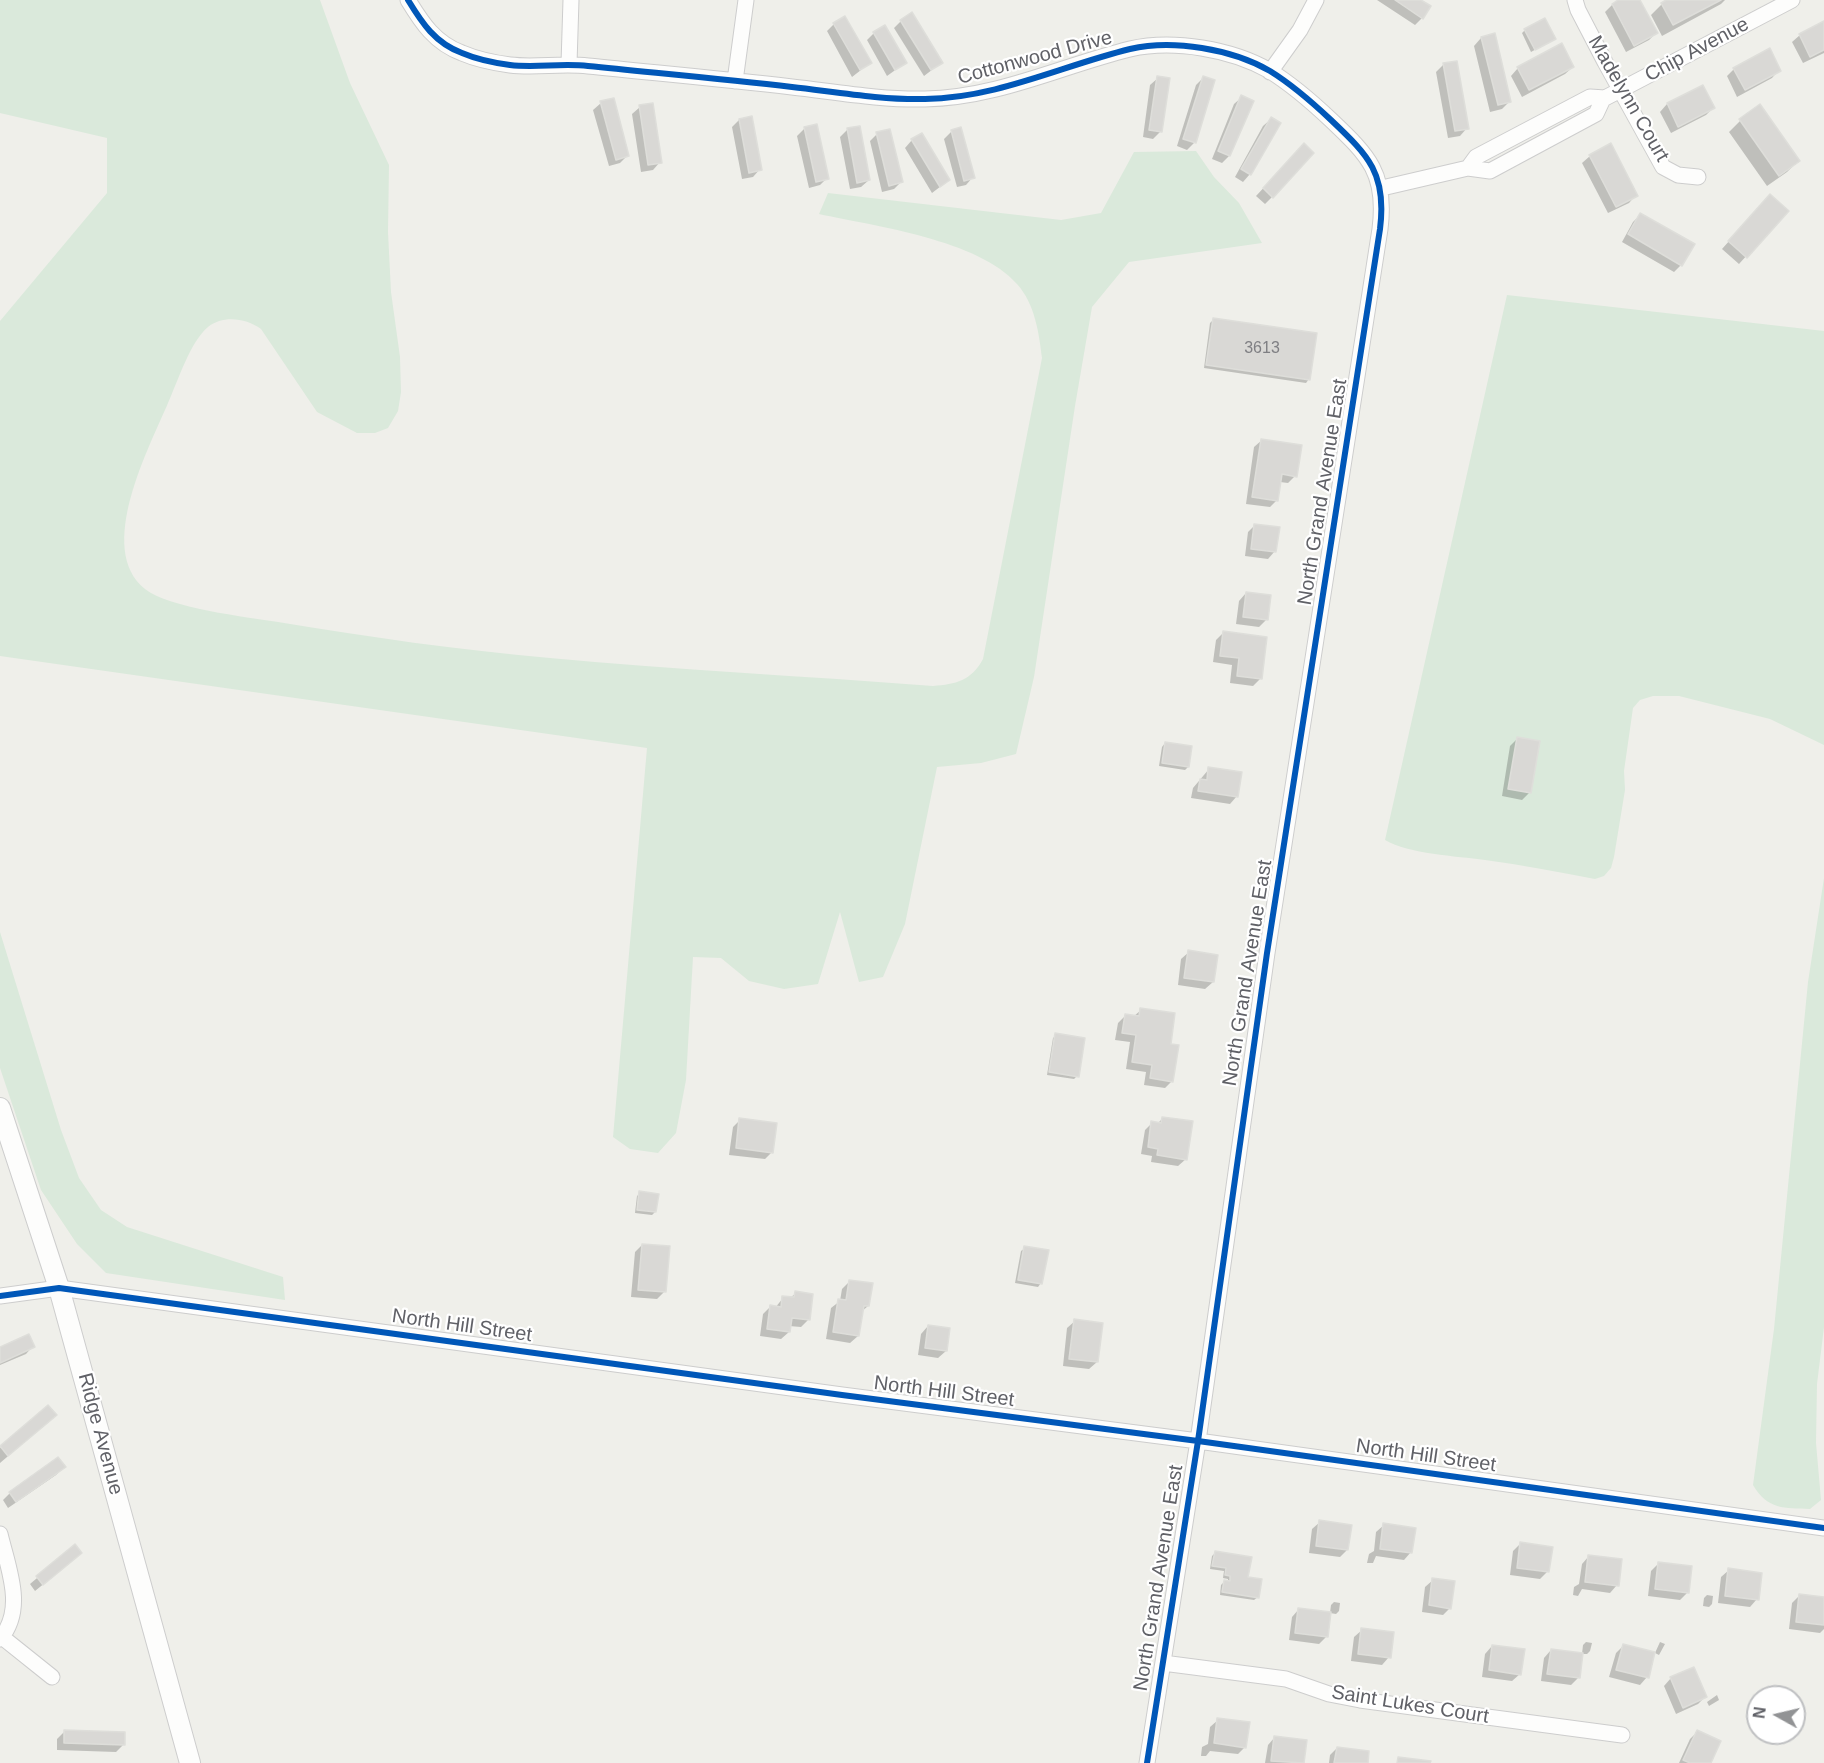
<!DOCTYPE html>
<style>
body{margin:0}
#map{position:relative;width:1824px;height:1763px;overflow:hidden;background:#efefea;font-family:Helvetica,sans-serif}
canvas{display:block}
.north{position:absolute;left:1746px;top:1685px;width:60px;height:60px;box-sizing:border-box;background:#fff;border:2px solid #bfc0c2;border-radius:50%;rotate:278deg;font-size:16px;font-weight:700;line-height:24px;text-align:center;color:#606167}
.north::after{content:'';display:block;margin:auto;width:21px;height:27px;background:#929395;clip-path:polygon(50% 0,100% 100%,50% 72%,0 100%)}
</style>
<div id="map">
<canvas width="1824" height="1763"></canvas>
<div class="north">N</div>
</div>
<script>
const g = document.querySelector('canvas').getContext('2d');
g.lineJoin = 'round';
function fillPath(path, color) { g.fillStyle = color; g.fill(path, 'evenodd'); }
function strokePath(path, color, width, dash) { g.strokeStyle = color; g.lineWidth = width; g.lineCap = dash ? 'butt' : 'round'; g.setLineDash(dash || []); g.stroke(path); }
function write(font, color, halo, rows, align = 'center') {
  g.font = font + ' Helvetica,sans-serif'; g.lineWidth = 4.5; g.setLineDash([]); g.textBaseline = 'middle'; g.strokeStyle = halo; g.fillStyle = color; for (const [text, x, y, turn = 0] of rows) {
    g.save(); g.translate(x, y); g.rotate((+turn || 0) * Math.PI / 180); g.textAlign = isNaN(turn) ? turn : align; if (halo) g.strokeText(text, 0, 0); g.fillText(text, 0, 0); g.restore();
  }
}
fillPath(new Path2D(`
 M0,0H320L350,83L389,165L388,232L391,292L400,357L401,392L398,411L388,428L375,433H357L317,412L261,329C246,318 223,315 208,327C190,342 178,381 168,403C149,448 95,549 145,589C169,608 246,617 278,622C368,637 459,650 550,658C677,670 805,676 933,686C956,684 971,681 983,659L1042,358C1039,333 1035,304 1017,284C979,240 875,226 819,214L828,193L1061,220L1101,213L1134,152L1196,151L1214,177L1239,203L1262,243L1129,262L1092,307L1075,406L1034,677L1016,754L981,763L937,767L905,924L883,977L859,982L840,912L818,984L784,989L749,981L721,958L693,957L686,1080L676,1133L658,1153L630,1149L613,1137L647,748L0,656V321L107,193V138L0,113Z
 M1507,295L1824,331V745L1770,719L1679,696H1653L1640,700L1633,708L1624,771L1625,790L1614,857L1611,868L1604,876L1595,879C1558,872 1522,865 1485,860C1456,856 1409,854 1385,840Z
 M1824,878V1327L1817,1384L1816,1443L1821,1500L1810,1509C1784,1508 1768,1510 1753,1485L1774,1329L1808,982Z
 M0,932L61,1130L79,1178L101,1210L127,1227L283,1277L285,1300L106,1273L77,1244L41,1190L0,1068Z`), '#dae9db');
fillPath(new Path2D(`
 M1377,0H1419L1422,18L1415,25Z
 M1622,0H1639L1656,33L1649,40L1626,52L1605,12L1612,5Z
 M1669,0H1725L1721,4L1662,36L1651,15L1662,4Z
 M901,21L941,63L924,76L894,28Z
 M1824,23V53L1803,63L1792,42L1800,35Z
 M834,24L870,63L852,77L827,31Z
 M1525,30L1554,39L1531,52L1522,33Z
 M874,33L905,63L887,76L867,40Z
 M1481,38L1510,101L1502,109L1490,112L1474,46Z
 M1443,65L1467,128L1460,136L1448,138L1436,72Z
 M1573,67L1565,74L1522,97L1511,76L1518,68Z
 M1734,69L1779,70L1772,78L1737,97L1727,76Z
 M1158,78L1161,131L1153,139L1143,137L1150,85Z
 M1203,78L1195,142L1187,150L1177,146L1196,85Z
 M1702,87L1713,108L1706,115L1671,133L1660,112L1667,104Z
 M1242,97L1229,156L1222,163L1212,159L1234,104Z
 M601,103L628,155L620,163L609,166L593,110Z
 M1760,106L1798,161L1787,172L1767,186L1729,132L1740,121Z
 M640,107L660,162L653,170L641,172L632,114Z
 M1271,119L1250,174L1243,182L1235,177L1263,126Z
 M739,120L760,169L753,177L742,179L732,127Z
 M804,129L827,178L820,185L809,188L797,136Z
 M960,129L973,177L966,185L957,187L944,139L951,132Z
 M847,130L869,180L861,187L850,189L840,137Z
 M877,134L901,182L894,189L882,192L870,141Z
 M912,140L949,180L932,193L905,148Z
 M1297,152L1272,197L1265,204L1256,196Z
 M1590,156L1636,195L1629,203L1608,213L1582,163Z
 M1763,203L1787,211L1739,264L1722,249Z
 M1641,214L1681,265L1674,272L1622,242L1633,222Z
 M1213,320L1309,379L1306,383L1204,368L1210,323Z
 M1262,440L1295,476L1288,483L1280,482L1277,500L1270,507L1246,504L1254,447Z
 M1255,525L1275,551L1268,559L1245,556L1248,532Z
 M1246,593L1266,620L1259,627L1236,624L1239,601Z
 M1223,633L1260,679L1253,686L1230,683L1232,665L1213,662L1216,640Z
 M1518,738L1529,793L1522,800L1502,796L1510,746Z
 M1165,743L1188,767L1185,770L1159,766L1162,747Z
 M1209,769L1237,796L1230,804L1191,798L1193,788Z
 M1189,952L1213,982L1205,989L1178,985L1181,959Z
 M1141,1010L1169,1045L1172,1081L1165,1088L1144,1085L1146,1072L1126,1069L1130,1042L1115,1040L1118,1023L1125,1016L1133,1017Z
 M1056,1035L1077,1076L1074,1079L1047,1075L1053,1038Z
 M1163,1118L1186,1159L1178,1166L1151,1162L1152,1156L1141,1154L1145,1130L1152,1123L1157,1124Z
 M740,1120L772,1152L765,1159L729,1155L733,1127Z
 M640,1193L655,1212L652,1215L635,1213L637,1196Z
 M642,1245L664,1292L657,1299L631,1297L635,1252Z
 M1025,1248L1041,1283L1038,1287L1015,1283L1021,1251Z
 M850,1281L868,1306L861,1312L858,1336L850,1343L826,1339L831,1308L840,1301L842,1289Z
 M796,1293L808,1320L801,1327L789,1326V1332L781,1339L760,1336L763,1314L770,1307L775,1308L783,1298H790Z
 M1075,1321L1097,1362L1089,1369L1063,1366L1067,1328Z
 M928,1326L946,1351L938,1358L918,1355L921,1334Z
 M33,1346L26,1354L0,1365V1349Z
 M48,1407V1422L0,1463V1448Z
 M64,1467L56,1475L8,1508L3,1500L10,1493Z
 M1320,1522L1347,1550L1340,1557L1309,1553L1312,1529Z
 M1384,1525L1411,1552L1404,1560L1376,1556L1373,1563H1367L1369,1554L1374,1551L1376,1532Z
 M1520,1544L1548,1571L1540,1579L1510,1575L1513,1551Z
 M75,1546L73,1560L35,1591L30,1584Z
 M1215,1553L1247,1578L1258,1597L1254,1600L1220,1595L1221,1585L1225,1581L1228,1582V1579L1223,1578L1224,1571L1210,1569L1212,1556Z
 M1589,1556L1617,1585L1610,1593L1582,1589L1578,1596L1573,1595L1574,1587L1579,1584L1582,1564Z
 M1659,1563L1687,1593L1680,1600L1648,1596L1651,1571Z
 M1729,1570L1757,1599L1750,1607L1718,1603L1721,1577Z
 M1433,1580L1450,1608L1443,1615L1422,1612L1425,1587Z
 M1707,1595L1713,1596L1712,1604L1709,1607L1703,1606L1704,1598Z
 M1800,1595L1824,1599V1629L1820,1633L1789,1629L1792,1603Z
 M1334,1602L1340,1603L1339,1611L1336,1614L1330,1613L1326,1637L1319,1644L1289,1640L1292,1617L1299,1609L1330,1613L1331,1605Z
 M1362,1630L1389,1657L1382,1665L1351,1661L1354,1637Z
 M1586,1642L1592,1643L1590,1651L1587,1654H1582L1583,1645Z
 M1660,1642L1665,1644L1659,1655L1655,1653Z
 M1492,1646L1520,1674L1512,1681L1482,1677L1485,1654Z
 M1623,1646L1647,1677L1640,1685L1609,1677L1616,1653Z
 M1551,1650L1578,1678L1571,1685L1541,1681L1544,1658Z
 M1671,1678L1705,1697L1698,1704L1676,1714L1664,1686Z
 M1717,1695L1719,1700L1709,1706L1707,1702Z
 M1218,1720L1245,1747L1238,1754L1210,1751L1206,1756H1201L1202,1747L1208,1744L1210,1727Z
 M64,1732L123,1745L116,1752L57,1750V1739Z
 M1697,1732L1710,1763H1679L1690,1739Z
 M1275,1737L1306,1741L1303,1763H1265L1268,1745Z
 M1337,1748L1366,1763H1329L1330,1755Z`), '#0003');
const building = new Path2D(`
 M1395,0H1421L1431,6L1423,19Z
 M1618,0H1640L1658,33L1634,46L1612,4Z
 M1666,0H1721L1673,25L1661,3Z
 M912,12L943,63L931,70L900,20Z
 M845,16L872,63L860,70L833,23Z
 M1545,18L1556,39L1535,50L1524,29Z
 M1824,21V50L1810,57L1799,34Z
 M885,25L907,63L895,70L873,32Z
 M1495,33L1511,102L1498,105L1481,37Z
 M1562,43L1574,67L1529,90L1517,67Z
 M1770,48L1781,71L1745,90L1733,68Z
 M1457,61L1469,129L1455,131L1443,63Z
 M1157,76L1170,78L1162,132L1149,130Z
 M1203,76L1215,80L1196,143L1183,139Z
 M1703,85L1715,108L1678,127L1667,103Z
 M1241,95L1254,101L1230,156L1218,151Z
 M614,98L629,156L616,160L600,101Z
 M653,103L662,163L648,165L639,105Z
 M1760,104L1800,161L1779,176L1739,119Z
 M752,116L762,170L749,173L739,119Z
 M1271,117L1281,123L1251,175L1241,169Z
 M817,124L829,179L816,182L804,127Z
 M860,126L870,180L857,183L847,128Z
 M961,127L975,178L964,181L951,130Z
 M890,129L903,182L889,186L876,132Z
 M922,133L950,180L940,187L911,139Z
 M1304,143L1314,153L1273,198L1263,188Z
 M1611,143L1638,196L1616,207L1589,155Z
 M1770,194L1789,211L1747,258L1728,241Z
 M1640,213L1695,244L1682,266L1628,234Z
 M1213,318L1317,333L1310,380L1206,365Z
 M1261,439L1302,445L1297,477L1282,474L1278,501L1252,497Z
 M1254,524L1280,527L1276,552L1251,549Z
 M1246,592L1271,595L1268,620L1243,617Z
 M1223,631L1267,637L1262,679L1237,676L1239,658L1220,656Z
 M1517,737L1540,741L1531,793L1508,789Z
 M1165,742L1192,746L1189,767L1162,763Z
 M1208,767L1242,772L1238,797L1198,791L1200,779L1207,780Z
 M1188,950L1218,955L1214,982L1184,978Z
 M1140,1008L1175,1013L1171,1044L1179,1045L1173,1082L1150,1078L1152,1065L1132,1062L1136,1035L1122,1033L1125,1014L1139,1016Z
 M1055,1033L1085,1038L1079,1077L1049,1072Z
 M1162,1117L1193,1121L1187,1160L1157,1155L1158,1149L1148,1147L1151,1121L1161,1123Z
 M739,1118L777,1123L773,1153L736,1148Z
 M639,1191L659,1194L656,1212L637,1210Z
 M642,1244L670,1246L666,1292L638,1290Z
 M1024,1246L1049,1250L1042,1284L1018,1280Z
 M849,1280L873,1283L869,1306H864L859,1336L833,1332L838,1299L846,1300Z
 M795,1291L813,1294L810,1320L792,1318L790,1332L767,1329L770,1305L781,1307L782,1296L794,1297Z
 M1074,1319L1103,1323L1098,1362L1069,1359Z
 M928,1325L950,1328L947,1351L925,1348Z
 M29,1334L35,1347L0,1363V1347Z
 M48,1405L57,1415L8,1456L0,1446Z
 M58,1457L66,1467L16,1502L9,1492Z
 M1319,1520L1352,1525L1348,1550L1316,1546Z
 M1383,1523L1416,1528L1412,1553L1380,1549Z
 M1520,1542L1553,1547L1549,1572L1517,1568Z
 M75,1544L82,1553L43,1585L36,1576Z
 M1215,1551L1252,1557L1248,1577L1262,1579L1259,1598L1222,1592L1224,1580L1230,1581V1576L1225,1575L1226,1568L1212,1566Z
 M1588,1555L1622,1559L1619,1586L1585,1582Z
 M1658,1562L1692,1566L1689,1593L1655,1589Z
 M1728,1568L1762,1573L1759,1600L1725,1596Z
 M1432,1578L1455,1581L1451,1609L1429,1605Z
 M1799,1594L1824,1597V1625L1796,1622Z
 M1298,1608L1331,1612L1328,1637L1295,1633Z
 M1361,1628L1394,1632L1391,1658L1358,1654Z
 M1623,1644L1655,1652L1649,1678L1616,1670Z
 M1492,1645L1525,1649L1521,1675L1489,1670Z
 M1551,1649L1583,1653L1580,1678L1547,1674Z
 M1694,1667L1707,1697L1683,1708L1670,1677Z
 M1217,1718L1250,1722L1246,1748L1214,1743Z
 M64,1730L125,1732V1745L64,1743Z
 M1697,1730L1721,1741L1711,1763H1690L1683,1760Z
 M1274,1736L1307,1740L1304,1763L1271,1761Z
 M1337,1747L1369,1751L1368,1763H1334Z
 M1398,1757L1431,1761L1430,1763H1397Z`);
fillPath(building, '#d9d8d5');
strokePath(building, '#dededa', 1.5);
const minor = new Path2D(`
 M408,0C422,23 435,43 462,53C476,59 495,63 510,65C535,68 562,63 588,66C656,73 724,79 792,87C836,92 881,100 925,99C997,98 1061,66 1130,49C1173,39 1232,49 1270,71C1291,84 1313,103 1331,120C1369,156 1387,174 1380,229L1267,953L1198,1441L1147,1763
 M1575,0L1578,10L1605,62L1663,167L1678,175L1698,177
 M569,64L571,0
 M1270,72L1300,30L1316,0
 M735,81L746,0
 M1468,168L1476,157L1590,97L1605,98L1792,0
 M1382,188L1468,168L1490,171L1596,114L1603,99
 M0,1296L59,1288L842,1395L1198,1441L1824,1528
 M0,1534C8,1568 26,1609 0,1639
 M2,1637L52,1677
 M1163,1663L1286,1679L1329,1694L1360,1700L1622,1735`);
const tertiary = new Path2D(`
 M0,1108L59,1288L190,1763`);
strokePath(minor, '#cdcdcd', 17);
strokePath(tertiary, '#cdcdcd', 22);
strokePath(minor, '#fdfdfc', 15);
strokePath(tertiary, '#fdfdfc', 20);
strokePath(new Path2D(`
 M408,0C422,23 435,43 462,53C476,59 495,63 510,65C535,68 562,63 588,66C656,73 724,79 792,87C836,92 881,100 925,99C997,98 1061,66 1130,49C1173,39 1232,49 1270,71C1291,84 1313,103 1331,120C1369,156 1387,174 1380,229L1267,953L1198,1441L1147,1763
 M0,1296L59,1288L842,1395L1198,1441L1824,1528`), '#0057b8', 6);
write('16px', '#7f7f83', null, [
 ["3613",1262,349]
]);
write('20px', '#606167', '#fff', [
 ["Chip Avenue",1697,50,-28],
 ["Cottonwood Drive",1035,58,-15],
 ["Madelynn Court",1628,99,60],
 ["North Grand Avenue East",1323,492,-81],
 ["North Grand Avenue East",1248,973,-81],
 ["North Hill Street",462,1326,8],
 ["North Hill Street",944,1392,7],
 ["Ridge Avenue",100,1434,75],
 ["North Hill Street",1426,1456,8],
 ["North Grand Avenue East",1159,1578,-81],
 ["Saint Lukes Court",1410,1705,9]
]);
</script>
